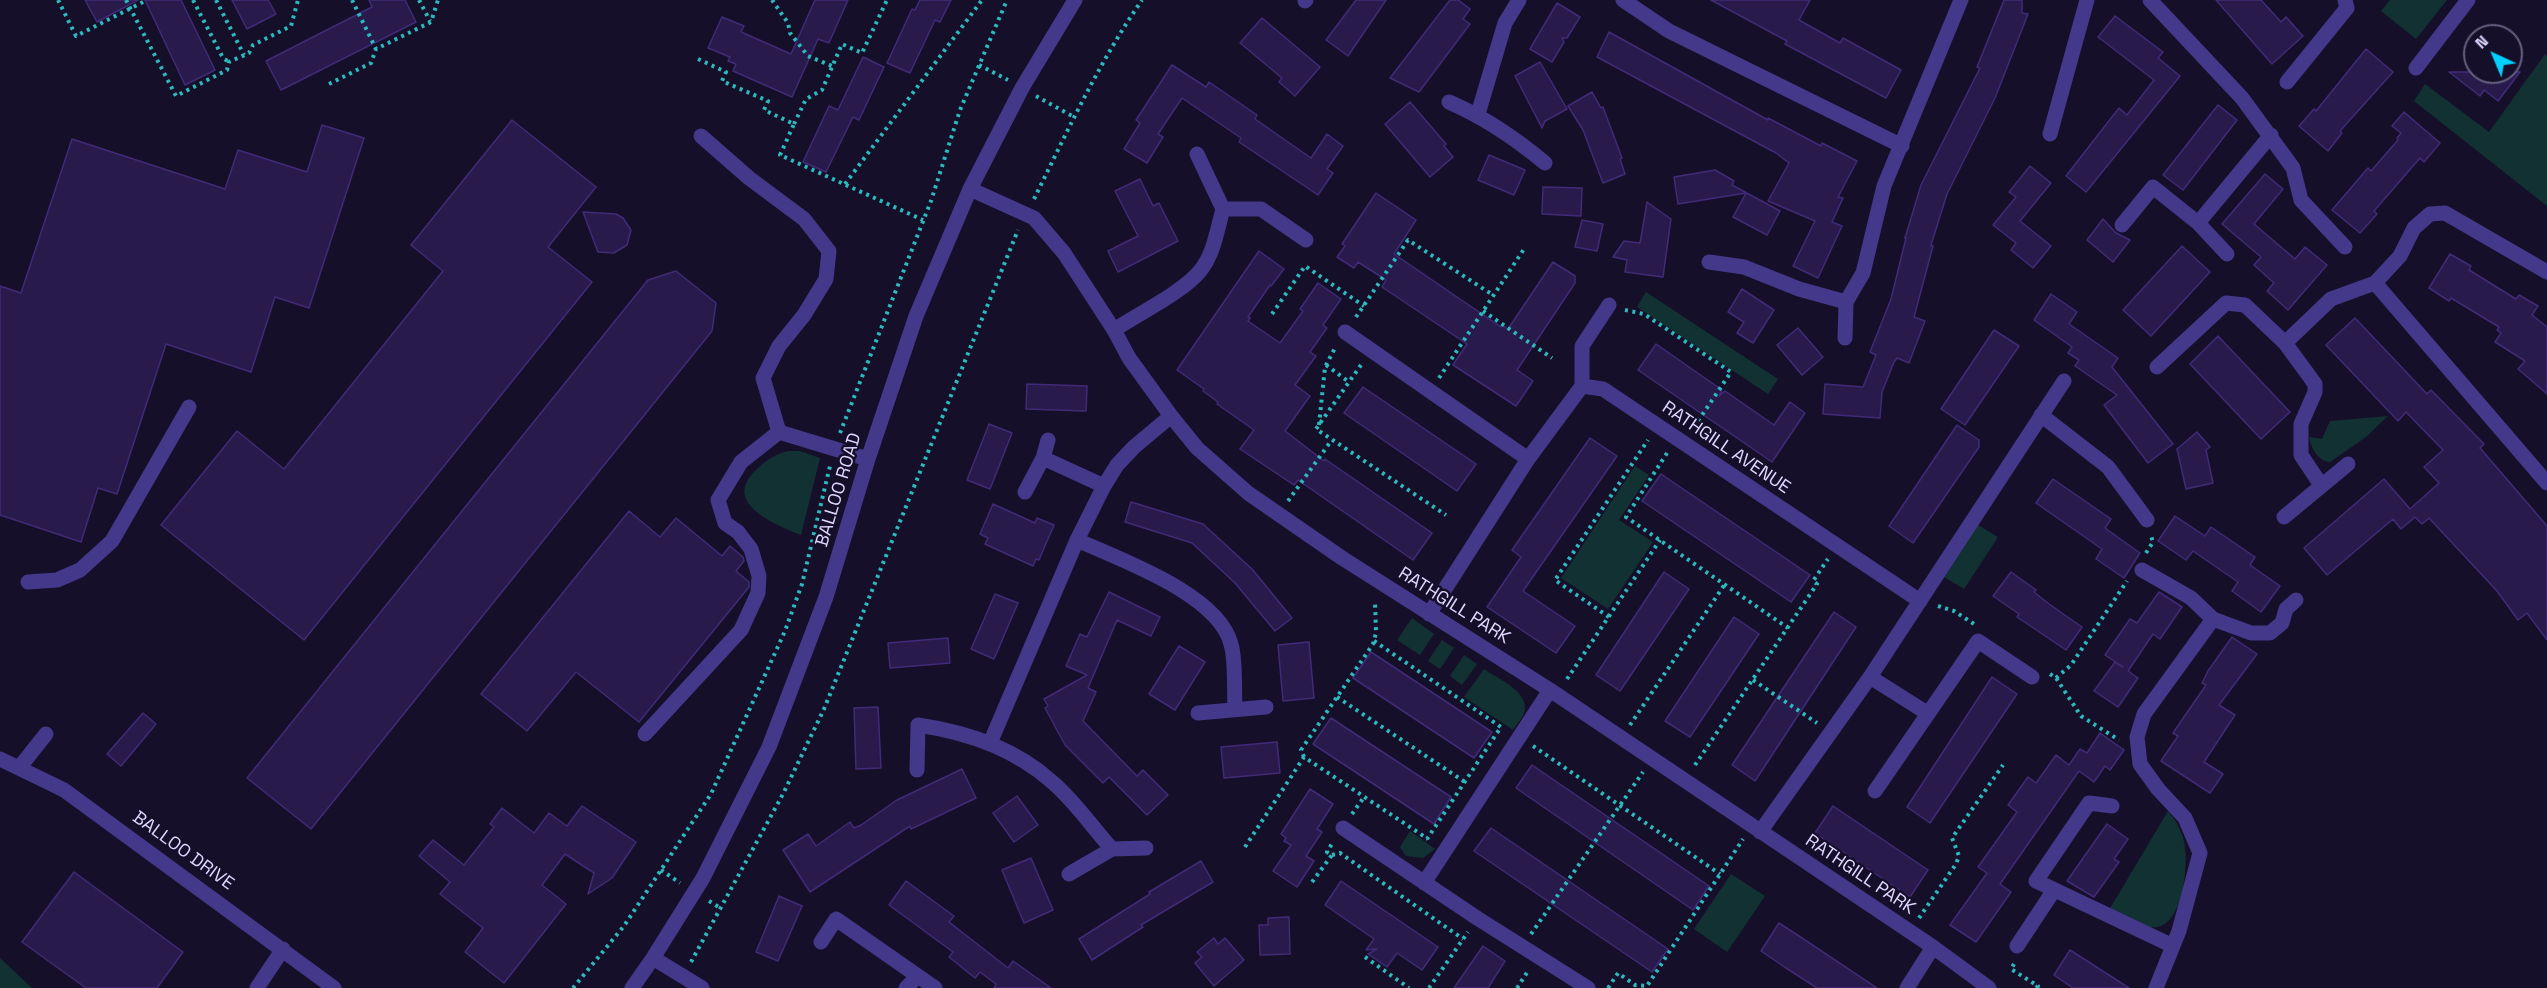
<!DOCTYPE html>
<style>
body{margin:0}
#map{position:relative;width:2547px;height:988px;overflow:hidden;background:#160f29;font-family:"Space Grotesk",sans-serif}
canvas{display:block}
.north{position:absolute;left:2463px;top:24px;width:60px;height:60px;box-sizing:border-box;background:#160f29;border:2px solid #665f7f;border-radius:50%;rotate:316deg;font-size:16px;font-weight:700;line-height:24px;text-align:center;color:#dfd7ff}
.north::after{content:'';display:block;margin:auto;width:21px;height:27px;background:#03cfff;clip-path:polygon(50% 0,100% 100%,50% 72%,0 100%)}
</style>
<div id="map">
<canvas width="2547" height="988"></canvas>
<div class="north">N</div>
</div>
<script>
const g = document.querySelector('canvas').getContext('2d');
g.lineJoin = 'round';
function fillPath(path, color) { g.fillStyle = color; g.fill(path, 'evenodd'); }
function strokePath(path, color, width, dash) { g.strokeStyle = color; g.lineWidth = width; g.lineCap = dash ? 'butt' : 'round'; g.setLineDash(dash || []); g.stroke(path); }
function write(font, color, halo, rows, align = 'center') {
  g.font = font + ' "Space Grotesk",sans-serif'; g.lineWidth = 5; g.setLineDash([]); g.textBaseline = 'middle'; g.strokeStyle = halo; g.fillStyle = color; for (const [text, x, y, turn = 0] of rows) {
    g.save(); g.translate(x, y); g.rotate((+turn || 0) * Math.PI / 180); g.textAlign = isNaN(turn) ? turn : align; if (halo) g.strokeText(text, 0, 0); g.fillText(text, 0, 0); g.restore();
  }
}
fillPath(new Path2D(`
 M2390,0H2447L2416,39L2381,11Z
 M2545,54L2547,56V206L2414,101L2425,84L2489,132Z
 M1646,292L1778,379L1768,394L1637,307Z
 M2388,416L2366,437L2330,462C2318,461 2311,448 2309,437L2322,439L2330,421Z
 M789,451H800L820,458L801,535C774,524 721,503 756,470C766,460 775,454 789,451Z
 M1635,466L1649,475L1619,520L1653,542L1608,609L1561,578Z
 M1978,525L1998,537L1964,589L1944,577Z
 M1412,618L1434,634L1420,655L1397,640Z
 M1442,640L1454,648L1440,669L1428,661Z
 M1464,655L1477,664L1462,685L1450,676Z
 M1484,669C1498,679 1531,692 1524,713C1522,719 1516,725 1513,730L1464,697Z
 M2168,811C2177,822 2184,834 2185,849C2188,868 2182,924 2157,927C2142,929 2122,916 2109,910Z
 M1410,831L1435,849L1423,858L1406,856L1400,847Z
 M1731,874L1765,896L1727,952L1694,929Z
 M0,958L32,988H0Z`), '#123133');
const building = new Path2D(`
 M85,0H138L97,22Z
 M145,0H181L215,70L185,85Z
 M232,0H268L276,14L247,29Z
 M369,0H405L416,22L281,90L266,61L372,7Z
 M815,0H848L829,43L818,39L792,97L733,71L736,64L728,61L730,57L708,48L722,17L744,26L741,32L791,54Z
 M920,0H951L940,22L935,20L910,73L887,63L912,9L915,10Z
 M1356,0H1386L1348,56L1326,40Z
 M1450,0H1458L1470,9L1463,19L1470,24L1419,92L1390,78Z
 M1711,0H1810L1799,20L1840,43L1843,38L1901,70L1886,98L1785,44L1787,41Z
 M2004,0H2022V13L2028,14L1995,98L1947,194L1931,245L1933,246L1914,317L1925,321L1909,363L1897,358L1894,362L1882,392L1880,418L1823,414L1825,384L1863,387L1876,355L1870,352L1891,299L1906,238H1905L1921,185L1980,68L1977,67Z
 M2216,0H2261L2281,22L2286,17L2303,36L2272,64Z
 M1557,3L1580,17L1567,38H1562L1564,42L1552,62L1530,49Z
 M2115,16L2163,52L2158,58L2180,76L2086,192L2066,176L2119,108L2127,115L2154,80L2098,37Z
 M1262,18L1320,67L1295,96L1279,82L1282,78L1240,43Z
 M1609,32L1768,120V118L1821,146L1822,143L1857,161L1838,197L1843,198L1832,222L1842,226L1818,278L1793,266L1815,221L1768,201L1789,163L1776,153L1597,57Z
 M2366,49L2393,72L2340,131L2342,133L2328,151L2299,126L2314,109L2316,111Z
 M863,57L884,67L859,120L853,117L826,172L803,162L829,106L838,110Z
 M1540,62L1567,109L1545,121L1542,128L1515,76Z
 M1172,65L1206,87L1209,82L1257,115L1255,119L1311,158L1327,134L1343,146L1327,169L1333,173L1318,195L1239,142L1241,138L1182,98L1158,134L1163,137L1147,163L1124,149L1140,123L1136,120Z
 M2449,72H2520L2498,101L2484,90L2480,96Z
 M1592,92L1601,108L1603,107L1622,158L1620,159L1625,174L1603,183L1583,130L1568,106Z
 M1410,102L1446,144L1444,146L1453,157L1430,177L1385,124Z
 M2218,105L2237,120L2183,190L2163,175Z
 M2404,112L2440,143L2424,162L2420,158L2374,211L2377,214L2360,233L2332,210L2368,168L2371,171L2398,140L2397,138L2401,133L2392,126Z
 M512,120L596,187L548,247L592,282L304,640L161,525L237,431L284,469L443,271L411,245Z
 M322,125L364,138L309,308L275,297L251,372L166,344L117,494L98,488L81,542L0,515V286L21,293L72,139L225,189L238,150L307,172Z
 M1489,155L1525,170L1514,195L1478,180Z
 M2030,166L2051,183L2020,221L2051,246L2033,268L2011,250L2016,243L1993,225L2016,197L2009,192Z
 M1715,170L1734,181L1732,185L1780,211L1767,235L1733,217L1746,193L1678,204L1674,177Z
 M2265,174L2283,189L2254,224L2295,259L2305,247L2327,265L2288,310L2267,291L2274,283L2254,265L2261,257L2222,224Z
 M1140,179L1153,206L1159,203L1178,241L1118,272L1108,251L1138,236L1115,191Z
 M1543,187L1582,188L1581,216L1542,214Z
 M1376,193L1416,220L1394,254L1501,327L1502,325L1508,329L1553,262L1575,276V283L1517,370L1533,381L1516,406L1453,365L1467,344L1382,287L1386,280L1358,262L1354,268L1337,257L1345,246L1342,244Z
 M1647,202L1671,219L1663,277L1625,272L1627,260L1613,257L1624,241L1640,243Z
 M583,212L616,214L623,218L631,230L627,245L614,253L598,252Z
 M2103,219L2116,233L2130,240L2113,262L2087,240Z
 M1582,220L1603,224L1597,251L1575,247Z
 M2182,246L2210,272L2151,336L2123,310Z
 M1259,251L1284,269L1271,286L1270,285L1248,317L1250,318L1248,321L1280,343L1303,311L1300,309L1318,283L1341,299L1323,325L1327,328L1310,352L1316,356L1295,385L1310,396L1285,431L1324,461L1325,459L1432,533L1413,560L1298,480L1294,485L1240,449L1254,430L1217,404L1218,402L1203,391L1204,389L1177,370Z
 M2450,254L2471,266L2469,270L2516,299L2519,295L2538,306L2532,315L2547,327V394L2518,369L2525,361L2495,342L2501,333L2497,330L2499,327L2451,298L2449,301L2429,288Z
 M676,271L716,303L712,331L311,829L247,778L648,280Z
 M1742,289L1774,310L1753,343L1737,333L1744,322L1728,312Z
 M2051,294L2077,312L2069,324L2118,358L2112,367L2173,444L2148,463L2104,405L2117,395L2075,366L2079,360L2068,353L2072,347L2034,320Z
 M2355,318L2427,394L2431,390L2484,444L2480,448L2547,526V640L2527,613L2518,620L2497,591L2429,518L2422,524L2415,517L2401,529L2393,519L2327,575L2304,548L2384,479L2410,509L2439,483L2424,467L2443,450L2406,412L2398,421L2326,345Z
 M1798,328L1823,357L1802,375L1777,345Z
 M1994,330L2019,346L1965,425L1941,409Z
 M2218,336L2290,412L2261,439L2190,364Z
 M1656,344L1722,390L1719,396L1725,391L1774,425L1790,402L1805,413L1772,462L1638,370Z
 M1027,384L1087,386L1086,411L1026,409Z
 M1363,387L1476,464L1457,491L1344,413Z
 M989,424L1012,433L990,489L967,480Z
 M1957,425L1979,440V447L1913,543L1889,526Z
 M2197,432L2210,447L2206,450L2213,483L2186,489L2177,449Z
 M1590,438L1617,456L1523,591L1575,626L1556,653L1487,607L1521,557L1512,550Z
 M1661,474L1810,575L1791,602L1642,501Z
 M2053,479L2111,519L2105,528L2140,553L2124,578L2096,559L2102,549L2036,503Z
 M1131,502L1203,524L1252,569L1292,618L1275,631L1235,583L1192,543L1125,522Z
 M993,504L1035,523L1037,518L1054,525L1039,560L1036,559L1033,566L985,544L988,538L980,534Z
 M629,511L660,537L676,518L722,556L730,546L743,557L744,561L736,571L749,582V587L639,722L576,672L527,731L481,694Z
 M2175,516L2205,536L2211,527L2255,557L2250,565L2280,586L2261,612L2232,591L2238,582L2193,551L2186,560L2158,541Z
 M1664,572L1689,589L1620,691L1596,675Z
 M2011,572L2036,590L2034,592L2049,604L2082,627L2066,650L2017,617L2019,614L1993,596Z
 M1109,592L1160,617L1151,636L1117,620L1088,688L1096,692L1083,721L1137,776L1143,770L1168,795L1147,815L1109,777L1103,783L1065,745L1045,708L1048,706L1044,699L1087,675L1066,666L1080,634L1087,637Z
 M2159,592L2182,607L2160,639L2153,634L2128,671L2138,678L2118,707L2094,691L2115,662L2123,667L2105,655L2130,619L2137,623Z
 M995,594L1018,603L994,659L971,649Z
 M1834,612L1856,627L1755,781L1732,765Z
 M1734,617L1759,634L1690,737L1665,721Z
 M2232,637L2257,654L2219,705L2235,715L2204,762L2223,774L2210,793L2161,761L2178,736L2173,733L2206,685L2202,683L2208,671Z
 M948,638L950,663L890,668L888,643Z
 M1309,642L1314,698L1283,701L1278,645Z
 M1179,646L1205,662L1175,710L1149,694Z
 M1371,652L1492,732L1474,758L1353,678Z
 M1992,677L2017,694L1930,823L1907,807Z
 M878,707L881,768L856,769L854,708Z
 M143,713L156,724L121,766L107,754Z
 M1331,718L1451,797L1434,824L1313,744Z
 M2100,733L2124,750L2110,770L2105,766L2094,782L2079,771L2000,884L2011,892L1976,942L1950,925L1987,873L1978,867L2017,812L2008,805L2028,777L2036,783L2056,755L2069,765L2080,749L2087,753Z
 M1277,742L1280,773L1224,778L1221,747Z
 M1532,765L1709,886L1693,910L1516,788Z
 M962,769L976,798L911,829L910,826L810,892L783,850L808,834L816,846L850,822L854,828L861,825L897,800Z
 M1310,789L1333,804L1317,829L1322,832L1306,856L1314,861L1297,887L1273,871L1291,845L1284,841L1286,838L1281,834Z
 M1017,796L1038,825L1014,842L993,813Z
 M582,806L636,842L612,878L588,894L594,873L565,854L542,885L566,904L504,983L465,952L483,928L440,894L450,882L419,856L433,840L464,865L494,827L490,824L502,808L534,833L549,813L567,826Z
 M1833,806L1928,870L1910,897L1815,833Z
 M2107,824L2128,839L2114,859L2119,862L2094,897L2067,881Z
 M1491,828L1668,949L1652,972L1474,851Z
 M1031,858L1053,910L1024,923L1002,870Z
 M1201,861L1213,882L1141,925L1143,927L1092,960L1079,939L1150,894L1149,892Z
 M74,872L183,952L157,988H86L22,942Z
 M906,881L954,916L949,922L1008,968L1013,961L1051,988H994L996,984L980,972L975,978L949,957L953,952L889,905Z
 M1341,881L1438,947L1422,970L1397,953L1387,967L1368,954L1377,949L1366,950L1374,939L1325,905Z
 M779,896L802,906L778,961L756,952Z
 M1289,917L1290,954L1260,955L1259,925H1268V918Z
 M1779,923L1805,940L1877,988H1817L1786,968L1761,951Z
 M1214,938L1218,944L1225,938L1244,960L1214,986L1195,963L1202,957L1197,952Z
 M1483,946L1505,961L1488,988H1454Z
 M2070,950L2129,988H2073L2054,975Z`);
fillPath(building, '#281a4b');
strokePath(building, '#412b78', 1.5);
strokePath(new Path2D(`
 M58,0L76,36L147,0
 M126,0L176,96L227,70L229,62L249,53L253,45L291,26L298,0
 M193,0L223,58L229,62
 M216,0L244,55
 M352,0L376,49
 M419,0L430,21
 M772,0L788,23L790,33L808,56L832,66
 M698,59L726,72L722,81L768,101L764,110L794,124L780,155L923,220
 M979,65L1008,80
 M329,84L371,63L376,49L431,22L438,0
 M1036,96L1074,117
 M794,124L806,99L822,90L842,44L862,53L887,0
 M845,184L982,0
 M1034,199C1067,132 1099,62 1142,0
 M1625,310L1644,314L1731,372L1694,427
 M1483,311L1552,358
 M1272,314L1305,266L1364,306
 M1356,317L1408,240L1493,295
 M1326,365L1349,382
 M1361,365L1316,429L1446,515
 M1439,378L1524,249
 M1319,425L1325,367L1336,346
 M840,433L931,201L960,110L1007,0
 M1667,453L1626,517L1788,628
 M1288,501L1331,441
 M2146,553L2153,542L2151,536
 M1938,606L1954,611L1974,624
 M1609,617L1555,580L1648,440
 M1374,641L1501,727L1427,839
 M2050,674L2056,678L2081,716L2119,740
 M2056,678L2071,665L2127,581
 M1567,679L1660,540
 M1753,680L1817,723
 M1337,697L1465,782
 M1630,725L1725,584
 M1533,746L1720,874
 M1304,757L1301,750L1373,644L1376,633L1375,601
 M1695,765L1817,584L1813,581L1828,559
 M1352,814L1364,797
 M1245,847L1304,757L1428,839
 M1332,855L1340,853L1463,939
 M661,870L680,883
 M1312,882L1332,855L1327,852L1333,842
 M709,901L722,909
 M1919,918L1956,864L1959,856L1952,838L2003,765
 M1531,934L1643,772
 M1365,957L1409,988
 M691,962L783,794L824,709L1018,230
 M2014,964L2011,969L2038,986L2036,988
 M573,988L624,926L711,794L785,631L802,584L830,466
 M1429,988L1468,932
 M1517,988L1528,971
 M1608,988L1618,973L1635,985L1647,986L1743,839`), '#2bbbbf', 4, [3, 4.5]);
strokePath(new Path2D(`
 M1623,0L1669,31L1902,146
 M2150,0L2242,98L2293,168L2301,200L2345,247
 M1305,1L1306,0
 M2416,68L2468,0
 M2287,82L2347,8L2345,0
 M1449,102C1486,118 1515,138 1545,163
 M1478,114L1505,23L1519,0
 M2050,134L2087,0
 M701,136L749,178L804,219L829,251L826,279L804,315L779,346L763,378L779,432
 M970,189L1034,218L1064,253L1114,330L1129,358L1171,416L1197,448L1248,493L1342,558L1550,690L1933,947L1989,988
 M1223,209H1261L1306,240
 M2198,223L2271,135
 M2122,225L2153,187L2198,223L2227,254
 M1709,262L1744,267L1799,289L1846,302
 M2375,283L2547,483
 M1114,330C1138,314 1183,292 1200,271C1214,254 1217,230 1223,209L1197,154
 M1345,332L1528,459
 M1845,338L1846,302L1863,273L1884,186L1961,0
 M2285,343L2331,299L2375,283L2400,256L2414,228L2430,214L2445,213L2547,272
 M2157,367L2226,303L2245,305L2285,343L2315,384V392L2301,424V455L2321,485
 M1582,386V346L1609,305
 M2041,415L2108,467L2147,520
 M1043,458L1104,486
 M1025,492L1043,458L1048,440
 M2284,517L2348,464
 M1077,540C1121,560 1218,594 1231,644C1236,660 1234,692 1235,709
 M2142,570L2191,598L2213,619L2251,633H2270L2282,623L2286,609L2296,600
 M28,582L57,580L80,570L112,541L189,407
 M1429,614L1528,459L1582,386L1603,389L1920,601
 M1870,677L1927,713
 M1198,713L1266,707
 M645,734L741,630L758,593L759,576L751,549L738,532L725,523L718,500L741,462L779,432L868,459
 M990,743L1077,540L1104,486L1117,465L1134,447L1171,416
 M0,759L64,790L334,988
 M19,768L46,734
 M917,770L918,725C966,732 1014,748 1051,781C1074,800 1092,827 1112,849
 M1875,791L1978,641L2032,677
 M2112,806L2089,803L2036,881L2173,946
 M1343,828L1477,918L1588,988
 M1760,832L1870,677L2064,381
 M1069,874L1112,849L1146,848
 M1424,883L1550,690
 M821,942L836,919L935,988
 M2017,946L2054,890
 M653,958L702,988
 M257,988L283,949
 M632,988L653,958L703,878L769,747L826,597L868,459L916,316L970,189L1022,88L1075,0
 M906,988L918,976
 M1907,988L1933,947
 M2156,988L2179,931L2200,853L2185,818L2158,789L2140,764L2137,737L2144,714L2213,619`), '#43388a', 15);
write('18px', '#dfd7ff', '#160f29', [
 ["RATHGILL AVENUE",1726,448,34],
 ["BALLOO ROAD",839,490,-73],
 ["RATHGILL PARK",1454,606,32],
 ["BALLOO DRIVE",183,851,36],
 ["RATHGILL PARK",1860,875,34]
]);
</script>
